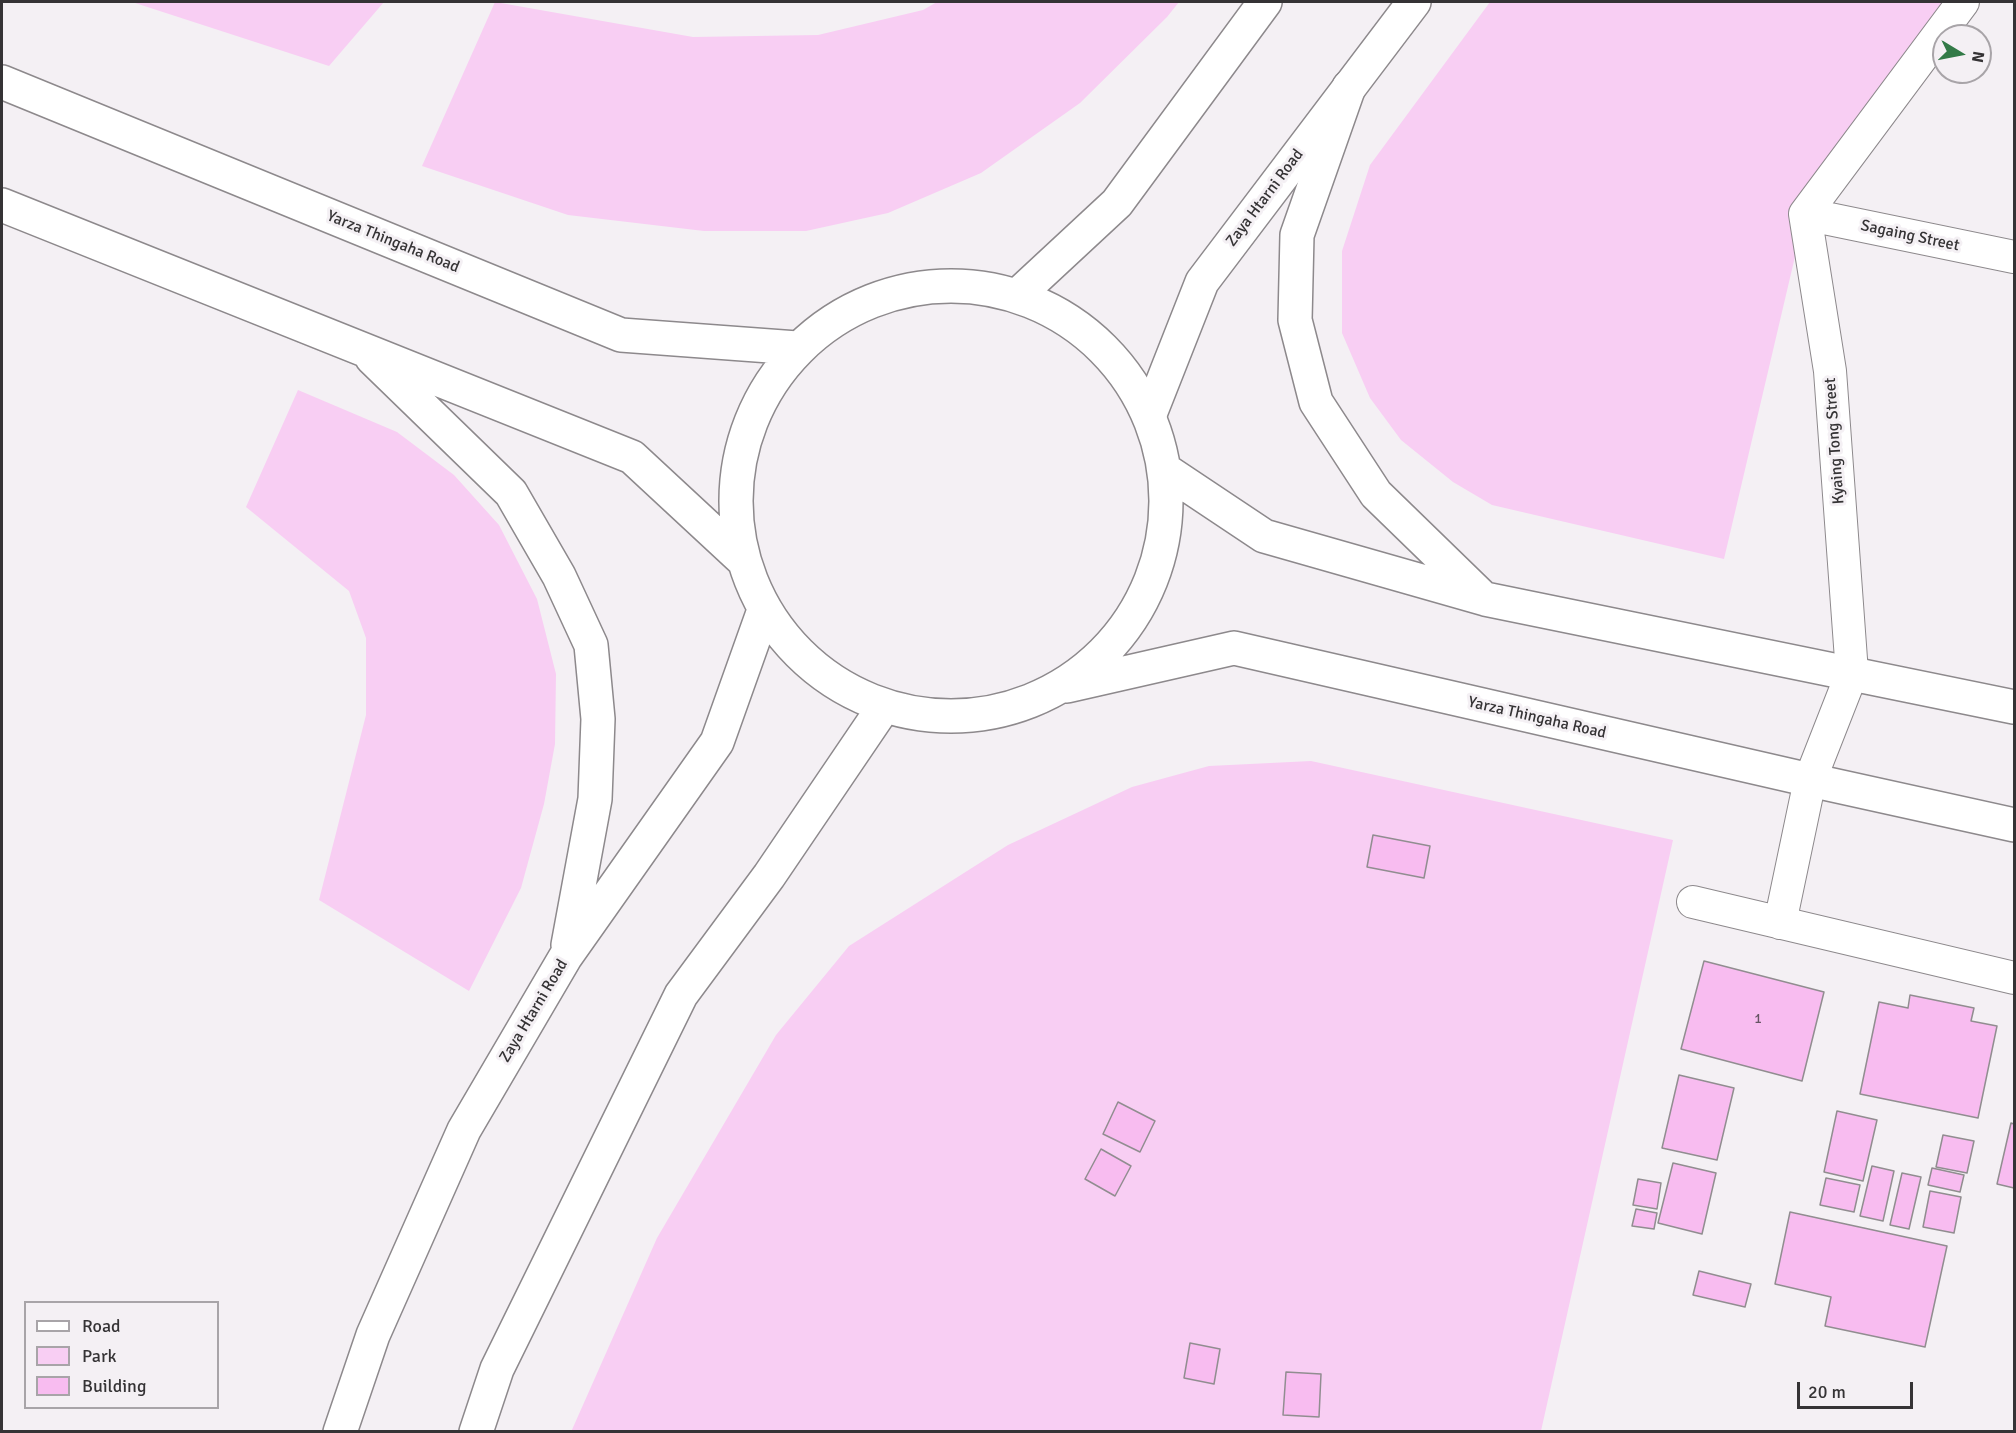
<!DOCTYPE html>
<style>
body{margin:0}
#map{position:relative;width:2016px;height:1433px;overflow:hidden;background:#f4f0f4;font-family:Signika,sans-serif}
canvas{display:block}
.frame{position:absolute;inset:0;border:3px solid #353335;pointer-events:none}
.legend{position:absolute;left:24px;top:1301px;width:195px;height:108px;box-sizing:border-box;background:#f4f0f4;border:2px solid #a8a4a8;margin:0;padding:8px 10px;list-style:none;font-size:18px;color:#353335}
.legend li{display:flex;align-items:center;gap:12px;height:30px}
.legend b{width:30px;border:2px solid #a8a4a8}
.north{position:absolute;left:1932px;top:24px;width:60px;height:60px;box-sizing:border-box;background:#f4f0f4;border:2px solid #a8a4a8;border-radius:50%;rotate:100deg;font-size:16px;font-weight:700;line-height:24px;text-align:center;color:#353335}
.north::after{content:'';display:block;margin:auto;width:21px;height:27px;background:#327a47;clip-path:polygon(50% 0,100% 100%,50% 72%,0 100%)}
.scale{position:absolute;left:1797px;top:1382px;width:116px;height:27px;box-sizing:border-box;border:3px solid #353335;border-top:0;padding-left:8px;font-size:18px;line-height:21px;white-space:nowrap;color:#353335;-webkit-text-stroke:4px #f4f0f4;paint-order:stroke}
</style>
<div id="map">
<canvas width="2016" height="1433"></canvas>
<div class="frame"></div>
<ul class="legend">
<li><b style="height:8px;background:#fff"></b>Road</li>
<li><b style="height:16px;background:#f8cef3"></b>Park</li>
<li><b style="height:16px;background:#f8bcf0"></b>Building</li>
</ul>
<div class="north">N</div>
<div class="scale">20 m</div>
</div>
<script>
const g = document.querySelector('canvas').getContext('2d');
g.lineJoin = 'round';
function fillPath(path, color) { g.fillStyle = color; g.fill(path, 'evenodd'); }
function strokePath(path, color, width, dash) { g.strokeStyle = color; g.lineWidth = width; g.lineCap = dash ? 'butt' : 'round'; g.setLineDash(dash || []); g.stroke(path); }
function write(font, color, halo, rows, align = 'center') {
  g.font = font + ' Signika,sans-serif'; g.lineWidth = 6; g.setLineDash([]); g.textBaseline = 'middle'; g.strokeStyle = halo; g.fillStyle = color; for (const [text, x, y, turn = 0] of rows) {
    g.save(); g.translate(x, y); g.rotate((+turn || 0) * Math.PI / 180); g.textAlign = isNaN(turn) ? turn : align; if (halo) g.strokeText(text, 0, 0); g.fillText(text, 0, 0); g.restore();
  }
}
fillPath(new Path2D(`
 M132,2H384L329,66Z
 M495,2L693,37L818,35L923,10L937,2H1179L1167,17L1080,103L981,173L888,213L806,231H704L568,215L422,166Z
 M1490,2H1948L1805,214L1724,559L1492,505L1453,482L1401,440L1370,398L1342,333V251L1370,165Z
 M298,390L397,432L454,475L499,525L537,599L556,674L555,744L544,804L521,888L469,991L319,900L366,715V638L349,591L246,507Z
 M1311,761L1673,840L1541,1431L571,1432L657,1238L776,1035L849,946L1008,845L1132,787L1209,766Z`), '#f8cef3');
const building = new Path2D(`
 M1373,835L1430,846L1424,878L1367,867Z
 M1704,961L1824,992L1802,1081L1681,1049Z
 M1910,995L1974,1008L1971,1021L1997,1026L1978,1118L1860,1094L1879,1002L1908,1008Z
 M1679,1075L1734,1088L1717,1160L1662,1148Z
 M1118,1102L1155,1121L1140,1152L1103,1134Z
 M1837,1111L1877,1120L1863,1181L1824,1172Z
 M2011,1123L2014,1124V1188L1997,1184Z
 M1943,1135L1974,1141L1967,1173L1936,1167Z
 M1101,1149L1131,1166L1115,1196L1085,1179Z
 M1673,1163L1716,1173L1702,1234L1658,1223Z
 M1872,1166L1894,1171L1883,1221L1860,1216Z
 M1932,1168L1964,1175L1960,1192L1928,1185Z
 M1902,1173L1921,1177L1909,1229L1890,1225Z
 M1826,1178L1860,1185L1854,1212L1820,1205Z
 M1638,1179L1661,1183L1657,1209L1633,1205Z
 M1930,1191L1961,1197L1954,1233L1923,1227Z
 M1636,1209L1657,1213L1654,1229L1632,1226Z
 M1790,1212L1947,1246L1925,1347L1825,1326L1831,1297L1775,1284Z
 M1699,1271L1751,1284L1745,1307L1693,1295Z
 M1190,1343L1220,1349L1214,1384L1184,1378Z
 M1286,1372L1321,1374L1319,1417L1283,1415Z`);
fillPath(building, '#f8bcf0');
strokePath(building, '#918d90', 1.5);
const street = new Path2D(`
 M1805,214L2014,257
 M1693,902L2014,978
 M1780,923L1810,780L1852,673L1830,371L1805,214L1963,2`);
const secondary = new Path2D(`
 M1019,294L1117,203L1265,2
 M1150,414L1202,282L1414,2`);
const primary = new Path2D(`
 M2,82L621,335L797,348
 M1349,87L1297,235L1295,320L1316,402L1376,494L1481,596
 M2,205L632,457L743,560
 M736 501a215 215 0 1 1 430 0a215 215 0 1 1-430 0Z
 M372,358L511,493L559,576L591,645L598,719L595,799L568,945
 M1165,470L1264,536L1485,599L2014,707
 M1067,686L1234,648L1810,780L2014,825
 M340,1432L373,1335L464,1130L566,956L717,742L764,610
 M476,1432L497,1369L681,995L769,876L883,708`);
strokePath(street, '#8d898c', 34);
strokePath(secondary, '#8d898c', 36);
strokePath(primary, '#8d898c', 36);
strokePath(street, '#fff', 32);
strokePath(secondary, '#fff', 33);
strokePath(primary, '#fff', 33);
write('14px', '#665564', null, [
 ["1",1758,1019]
]);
write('16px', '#353335', '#f4f0f4', [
 ["Zaya Htarni Road",1265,198,-53],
 ["Sagaing Street",1910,236,12],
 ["Yarza Thingaha Road",393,242,22],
 ["Kyaing Tong Street",1835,441,-94],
 ["Yarza Thingaha Road",1537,718,13],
 ["Zaya Htarni Road",534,1011,-59]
]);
</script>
